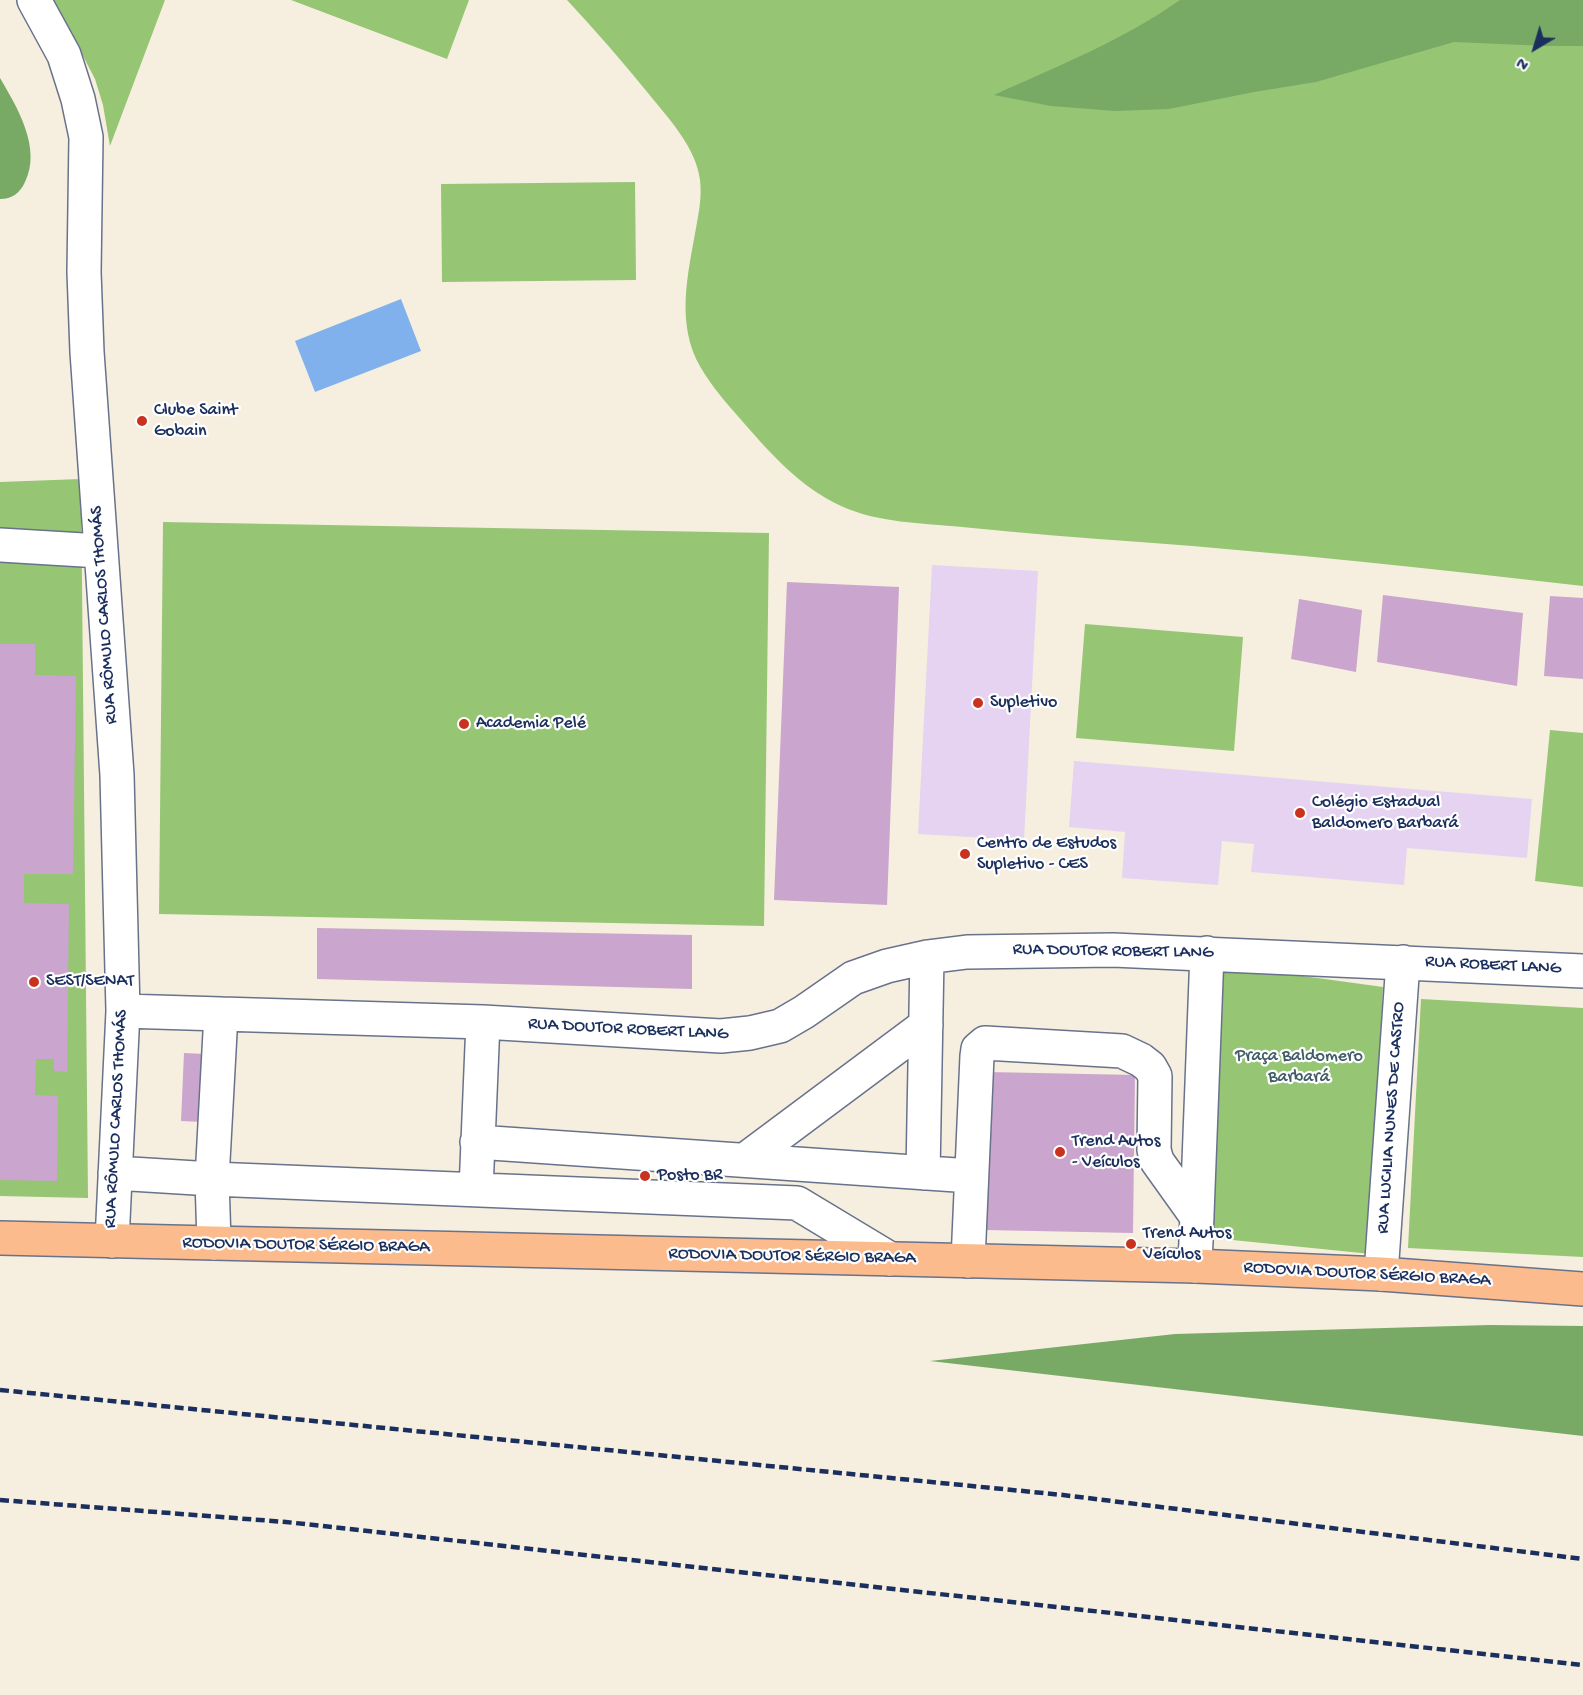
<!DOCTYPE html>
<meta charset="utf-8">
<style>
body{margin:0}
#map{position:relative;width:1583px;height:1695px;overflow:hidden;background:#f6efdf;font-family:"Gochi Hand",sans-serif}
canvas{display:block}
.north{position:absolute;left:1505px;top:18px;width:60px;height:60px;-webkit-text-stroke:4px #fff;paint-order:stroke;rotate:218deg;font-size:16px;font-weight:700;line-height:24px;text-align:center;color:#1b2f5e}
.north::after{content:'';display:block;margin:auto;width:21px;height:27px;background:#1b2f5e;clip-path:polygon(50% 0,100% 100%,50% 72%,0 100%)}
</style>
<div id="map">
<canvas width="1583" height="1695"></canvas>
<div class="north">N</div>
</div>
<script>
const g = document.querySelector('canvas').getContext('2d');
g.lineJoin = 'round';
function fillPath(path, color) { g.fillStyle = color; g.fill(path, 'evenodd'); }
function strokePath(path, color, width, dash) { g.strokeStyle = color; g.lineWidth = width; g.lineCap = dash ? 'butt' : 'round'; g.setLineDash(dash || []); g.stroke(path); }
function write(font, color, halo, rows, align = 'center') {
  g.font = font + ' "Gochi Hand",sans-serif'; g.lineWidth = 4.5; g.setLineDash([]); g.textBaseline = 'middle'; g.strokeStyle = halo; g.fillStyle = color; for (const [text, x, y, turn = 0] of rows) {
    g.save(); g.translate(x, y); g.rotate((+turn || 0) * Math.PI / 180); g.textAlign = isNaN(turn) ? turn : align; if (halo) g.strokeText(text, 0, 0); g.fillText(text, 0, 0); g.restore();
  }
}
fillPath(new Path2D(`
 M932,565L1038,571L1024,840L918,834Z
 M1074,761L1532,799L1527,858L1407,848L1404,885L1251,872L1254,844L1222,841L1218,885L1122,878L1125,832L1069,827Z`), '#e5d3f1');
fillPath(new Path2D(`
 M54,0H165L110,146L103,105L95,79Z
 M291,0H469L447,59Z
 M567,0H1583V586C1435,569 1288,553 1140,542C1080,538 1021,533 962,527C922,523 878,523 841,506C800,487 772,455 743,422C728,405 712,387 701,368C675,324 688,274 696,228C699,212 702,196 700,180C696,147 668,118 648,93C622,61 595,30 567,0Z
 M635,182L636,280L442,282L441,184Z
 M81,479L88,1198L0,1196V482Z
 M163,522L769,533L764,926L159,914Z
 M1085,624L1243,637L1234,751L1076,738Z
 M1550,730L1583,733V887L1535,881Z
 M1223,965L1383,987L1371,1254L1213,1238Z
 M1421,999L1583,1008V1257L1408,1248Z`), '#96c574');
fillPath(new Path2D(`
 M1180,0H1583V46H1546L1454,42L1316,82L1254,92L1169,109L1115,111L1051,106L994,95C1058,66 1123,40 1180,0Z
 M0,78C17,107 42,148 25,182C20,193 12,199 0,199Z
 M1490,1325L1583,1326V1436L930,1361L1175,1334Z`), '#78aa66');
fillPath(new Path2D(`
 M401,299L421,351L315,392L295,341Z`), '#81b1ec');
fillPath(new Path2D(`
 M787,582L899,587L887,905L774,900Z
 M1383,595L1523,613L1517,686L1377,662Z
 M1550,596L1583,598V679L1544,676Z
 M1299,599L1362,610L1356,672L1291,659Z
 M0,644H35V675L76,676L73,874H24V903L69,904L67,1072L54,1071V1059H36L35,1095L58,1096L57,1181L0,1180Z
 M317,928L692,935V989L317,979Z
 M184,1053L205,1054L202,1122L181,1121Z
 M988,1072L1135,1075L1133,1233L985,1230Z`), '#caa5cd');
const minor = new Path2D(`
 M34,0L64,55L78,99L86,137L84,272L87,352L117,775L123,1011L112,1241
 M0,545L100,551
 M123,1011L483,1022L721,1036L750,1033L780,1026L804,1012L853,978L887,966L927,957L967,952L1113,950L1583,971
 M477,1142L971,1176
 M745,1160L926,1025
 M115,1173L212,1179L221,1014
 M923,1173L927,957
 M476,1190L483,1022
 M214,1243L212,1179L797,1203L890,1259
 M968,1261L977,1056L978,1049L985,1043L1122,1051L1141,1060L1150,1067L1155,1076L1154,1150L1157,1161L1197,1217
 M1195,1266L1207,953
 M1381,1274L1403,962`);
const major = new Path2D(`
 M0,1238L1195,1266L1381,1274L1583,1289`);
strokePath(minor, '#68728b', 36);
strokePath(major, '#68728b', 36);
strokePath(minor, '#fff', 33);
strokePath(major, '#fbbb8d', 33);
strokePath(new Path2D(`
 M0,1390L1063,1495L1583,1559
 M0,1500L286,1522L1583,1665`), '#1b2f5e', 4.5, [9, 4.5]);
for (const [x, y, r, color] of [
 [142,421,6,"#c8321e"],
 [978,703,6,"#c8321e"],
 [464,724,6,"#c8321e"],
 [1300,813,6,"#c8321e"],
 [965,854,6,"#c8321e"],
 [34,982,6,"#c8321e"],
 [1060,1152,6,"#c8321e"],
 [645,1176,6,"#c8321e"],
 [1131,1244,6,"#c8321e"]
]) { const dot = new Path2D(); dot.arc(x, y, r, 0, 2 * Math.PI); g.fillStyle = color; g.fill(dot); strokePath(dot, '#fff', 2); }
write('18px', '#1b2f5e', '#fff', [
 ["Clube Saint",154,411],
 ["Gobain",154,432],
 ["Supletivo",990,703],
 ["Academia Pelé",476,724],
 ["Colégio Estadual",1312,803],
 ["Baldomero Barbará",1312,824],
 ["Centro de Estudos",977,844],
 ["Supletivo - CES",977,865],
 ["SEST/SENAT",46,982],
 ["Trend Autos",1072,1142],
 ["- Veículos",1072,1163],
 ["Posto BR",657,1176],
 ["Trend Autos",1143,1234],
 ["Veículos",1143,1255]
], 'left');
write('18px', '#1b2f5e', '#fff', [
 ["RUA RÔMULO CARLOS THOMÁS",105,615,-94],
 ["RUA DOUTOR ROBERT LANG",1113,952,1],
 ["RUA ROBERT LANG",1493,966,3],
 ["RUA DOUTOR ROBERT LANG",628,1030,3],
 ["RUA LUCILIA NUNES DE CASTRO",1392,1118,-86],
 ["RUA RÔMULO CARLOS THOMÁS",117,1119,-87],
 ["RODOVIA DOUTOR SÉRGIO BRAGA",306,1246,1],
 ["RODOVIA DOUTOR SÉRGIO BRAGA",792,1257,1],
 ["RODOVIA DOUTOR SÉRGIO BRAGA",1367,1275,3]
]);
write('18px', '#405c65', '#fff', [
 ["Praça Baldomero",1299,1057],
 ["Barbará",1299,1078]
]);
</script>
